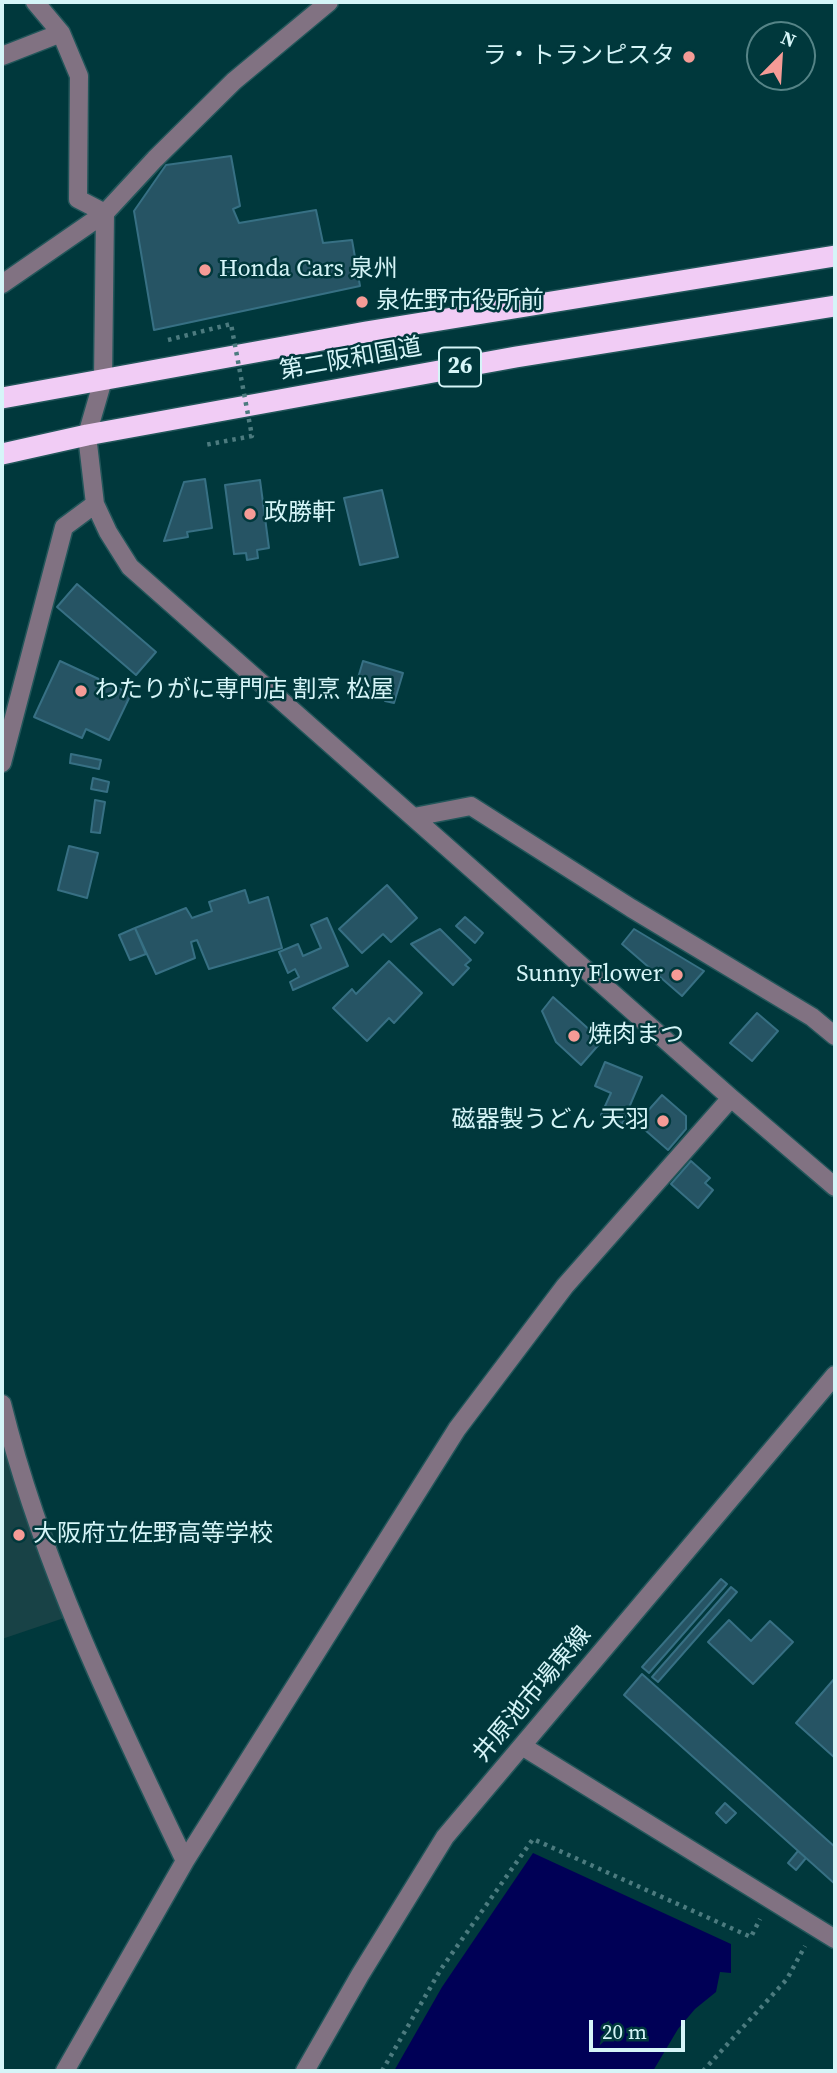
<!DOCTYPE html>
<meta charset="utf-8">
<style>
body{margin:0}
#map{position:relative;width:837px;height:2073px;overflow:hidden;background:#00383c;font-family:"Source Serif 4",serif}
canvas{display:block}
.frame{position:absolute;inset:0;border:4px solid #d5f5f8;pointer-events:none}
.north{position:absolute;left:746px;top:21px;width:70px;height:70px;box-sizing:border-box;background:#00383c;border:2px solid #558487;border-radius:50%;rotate:24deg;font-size:19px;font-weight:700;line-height:28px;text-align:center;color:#d5f5f8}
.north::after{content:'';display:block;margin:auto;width:24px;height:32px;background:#f59b96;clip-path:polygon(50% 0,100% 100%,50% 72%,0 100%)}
.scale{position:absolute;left:589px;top:2020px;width:96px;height:32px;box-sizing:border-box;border:4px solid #d5f5f8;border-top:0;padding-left:9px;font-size:21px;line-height:24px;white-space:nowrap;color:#d5f5f8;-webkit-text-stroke:5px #00383c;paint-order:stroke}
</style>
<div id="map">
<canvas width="837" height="2073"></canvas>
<div class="frame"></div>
<div class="north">N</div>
<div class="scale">20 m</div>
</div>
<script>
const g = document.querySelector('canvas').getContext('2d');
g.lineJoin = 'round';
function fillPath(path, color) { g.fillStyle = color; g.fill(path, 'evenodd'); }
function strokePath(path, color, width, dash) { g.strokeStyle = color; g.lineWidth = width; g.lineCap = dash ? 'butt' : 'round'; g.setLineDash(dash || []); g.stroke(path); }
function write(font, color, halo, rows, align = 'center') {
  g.font = font + ' "Source Serif 4","Noto Sans JP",serif'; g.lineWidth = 5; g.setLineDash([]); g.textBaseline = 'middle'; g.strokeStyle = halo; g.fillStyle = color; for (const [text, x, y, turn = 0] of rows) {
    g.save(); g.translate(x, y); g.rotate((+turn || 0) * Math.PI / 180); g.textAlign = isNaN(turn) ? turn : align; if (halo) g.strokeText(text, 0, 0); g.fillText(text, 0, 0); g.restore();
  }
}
fillPath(new Path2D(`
 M2,1430L64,1618L2,1639Z`), '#184246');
fillPath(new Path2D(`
 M533,1853L731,1944V1973L720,1972L716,1992L695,2009L678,2029L653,2071H394L442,1987Z`), '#000056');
const building = new Path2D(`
 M231,156L240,206L233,209L239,223L316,210L323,243L352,240L360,286L154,330L134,211L166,165Z
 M205,479L212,528L187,532L188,537L164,541L184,482Z
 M260,480L269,548L257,550L258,558L247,560L246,553L234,554L225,485Z
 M382,490L398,557L360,565L344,498Z
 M77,584L156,652L136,675L57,607Z
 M60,661L131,694L109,740L86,729L82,738L34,717Z
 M363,661L403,673L394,703L385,701L386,697L355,688Z
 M71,754L101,760L99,769L70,763Z
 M93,778L109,782L107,792L91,789Z
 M95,800L105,802L100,833L91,832Z
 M69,846L98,853L87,898L58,890Z
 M387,885L417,918L391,942L383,934L362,953L339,929Z
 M245,890L249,903L268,897L282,948L209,969L197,940L191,942L195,958L156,974L135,928L186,908L192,918L212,911L209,902Z
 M465,917L483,933L475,943L456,926Z
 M327,918L348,966L293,990L290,982L299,977L295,969L288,973L279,952L298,944L303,956L321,948L311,925Z
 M135,928L146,954L130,960L119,935Z
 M440,929L471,960L465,965L469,968L453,985L411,944Z
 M634,929L704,971L682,996L622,944Z
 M389,961L422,993L394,1023L389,1018L367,1041L333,1008L352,989L356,994Z
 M553,997L602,1041L581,1065L556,1042L542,1011Z
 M757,1013L778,1031L752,1061L730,1043Z
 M605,1062L642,1077L622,1124L601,1115L611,1093L595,1086Z
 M662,1095L686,1116V1129L668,1150L637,1123Z
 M691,1161L710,1178L705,1183L713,1190L698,1208L671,1184Z
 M721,1579L727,1584L649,1673L642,1667Z
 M731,1587L737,1592L658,1682L652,1677Z
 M729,1620L751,1641L770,1621L793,1642L753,1684L708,1642Z
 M642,1674L835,1847V1884L624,1695Z
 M835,1678V1758L796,1723Z
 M725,1803L736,1813L726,1823L716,1813Z
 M798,1851L806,1858L796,1870L788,1863Z`);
fillPath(building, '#265464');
strokePath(building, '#377084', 2);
const minor = new Path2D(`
 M329,2L234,81L155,159L105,213L103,380L87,435L95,504L108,532L130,567L731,1098L835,1187
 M2,56L61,33
 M2,284L105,213L78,199L79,76L61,33L35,2
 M2,763L64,527L95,504
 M414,817L471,806L631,908L812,1017L835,1036
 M2,1404C42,1565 114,1713 185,1861
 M522,1746L835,1939
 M65,2071L185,1861L457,1429L565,1286L731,1098
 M305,2071L360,1975L445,1837L835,1375`);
const highway = new Path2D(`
 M2,398L366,332L835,256
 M2,454L87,435L516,357L835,306`);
strokePath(minor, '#22565a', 21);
strokePath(highway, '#22565a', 24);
strokePath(new Path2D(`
 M382,2071L441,1969L533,1839L751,1937L760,1919
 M703,2071L787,1979L805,1946`), '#4c7b7f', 4.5, [3.5, 5]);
strokePath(minor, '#817282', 18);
strokePath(highway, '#f1ccf5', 21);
strokePath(new Path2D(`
 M168,340L231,324L252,436L205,445`), '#4c7b7f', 4.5, [3.5, 5]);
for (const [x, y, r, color] of [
 [689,57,7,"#f59b96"],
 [205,270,7,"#f59b96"],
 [362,302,7,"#f59b96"],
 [250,514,7,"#f59b96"],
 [81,691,7,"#f59b96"],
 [677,975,7,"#f59b96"],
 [574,1036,7,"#f59b96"],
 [663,1121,7,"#f59b96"],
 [19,1535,7,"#f59b96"]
]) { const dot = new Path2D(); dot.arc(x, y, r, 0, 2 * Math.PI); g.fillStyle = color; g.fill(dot); strokePath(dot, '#00383c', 2.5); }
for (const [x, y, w] of [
 [460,367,42]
]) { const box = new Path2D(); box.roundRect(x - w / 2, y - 19.5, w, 39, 5); g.fillStyle = '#00383c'; g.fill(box); strokePath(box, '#d5f5f8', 2); }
write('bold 23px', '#d5f5f8', null, [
 ["26",460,367]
]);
write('24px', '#d5f5f8', '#00383c', [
 ["ラ・トランピスタ",675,57,"right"],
 ["Honda Cars 泉州",219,270],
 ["泉佐野市役所前",376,302],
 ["政勝軒",264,514],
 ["わたりがに専門店 割烹 松屋",95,691],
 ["Sunny Flower",663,975,"right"],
 ["焼肉まつ",588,1036],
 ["磁器製うどん 天羽",649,1121,"right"],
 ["大阪府立佐野高等学校",33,1535]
], 'left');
write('24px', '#d5f5f8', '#00383c', [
 ["第二阪和国道",351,360,-10],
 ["井原池市場東線",533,1695,-50]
]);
</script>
